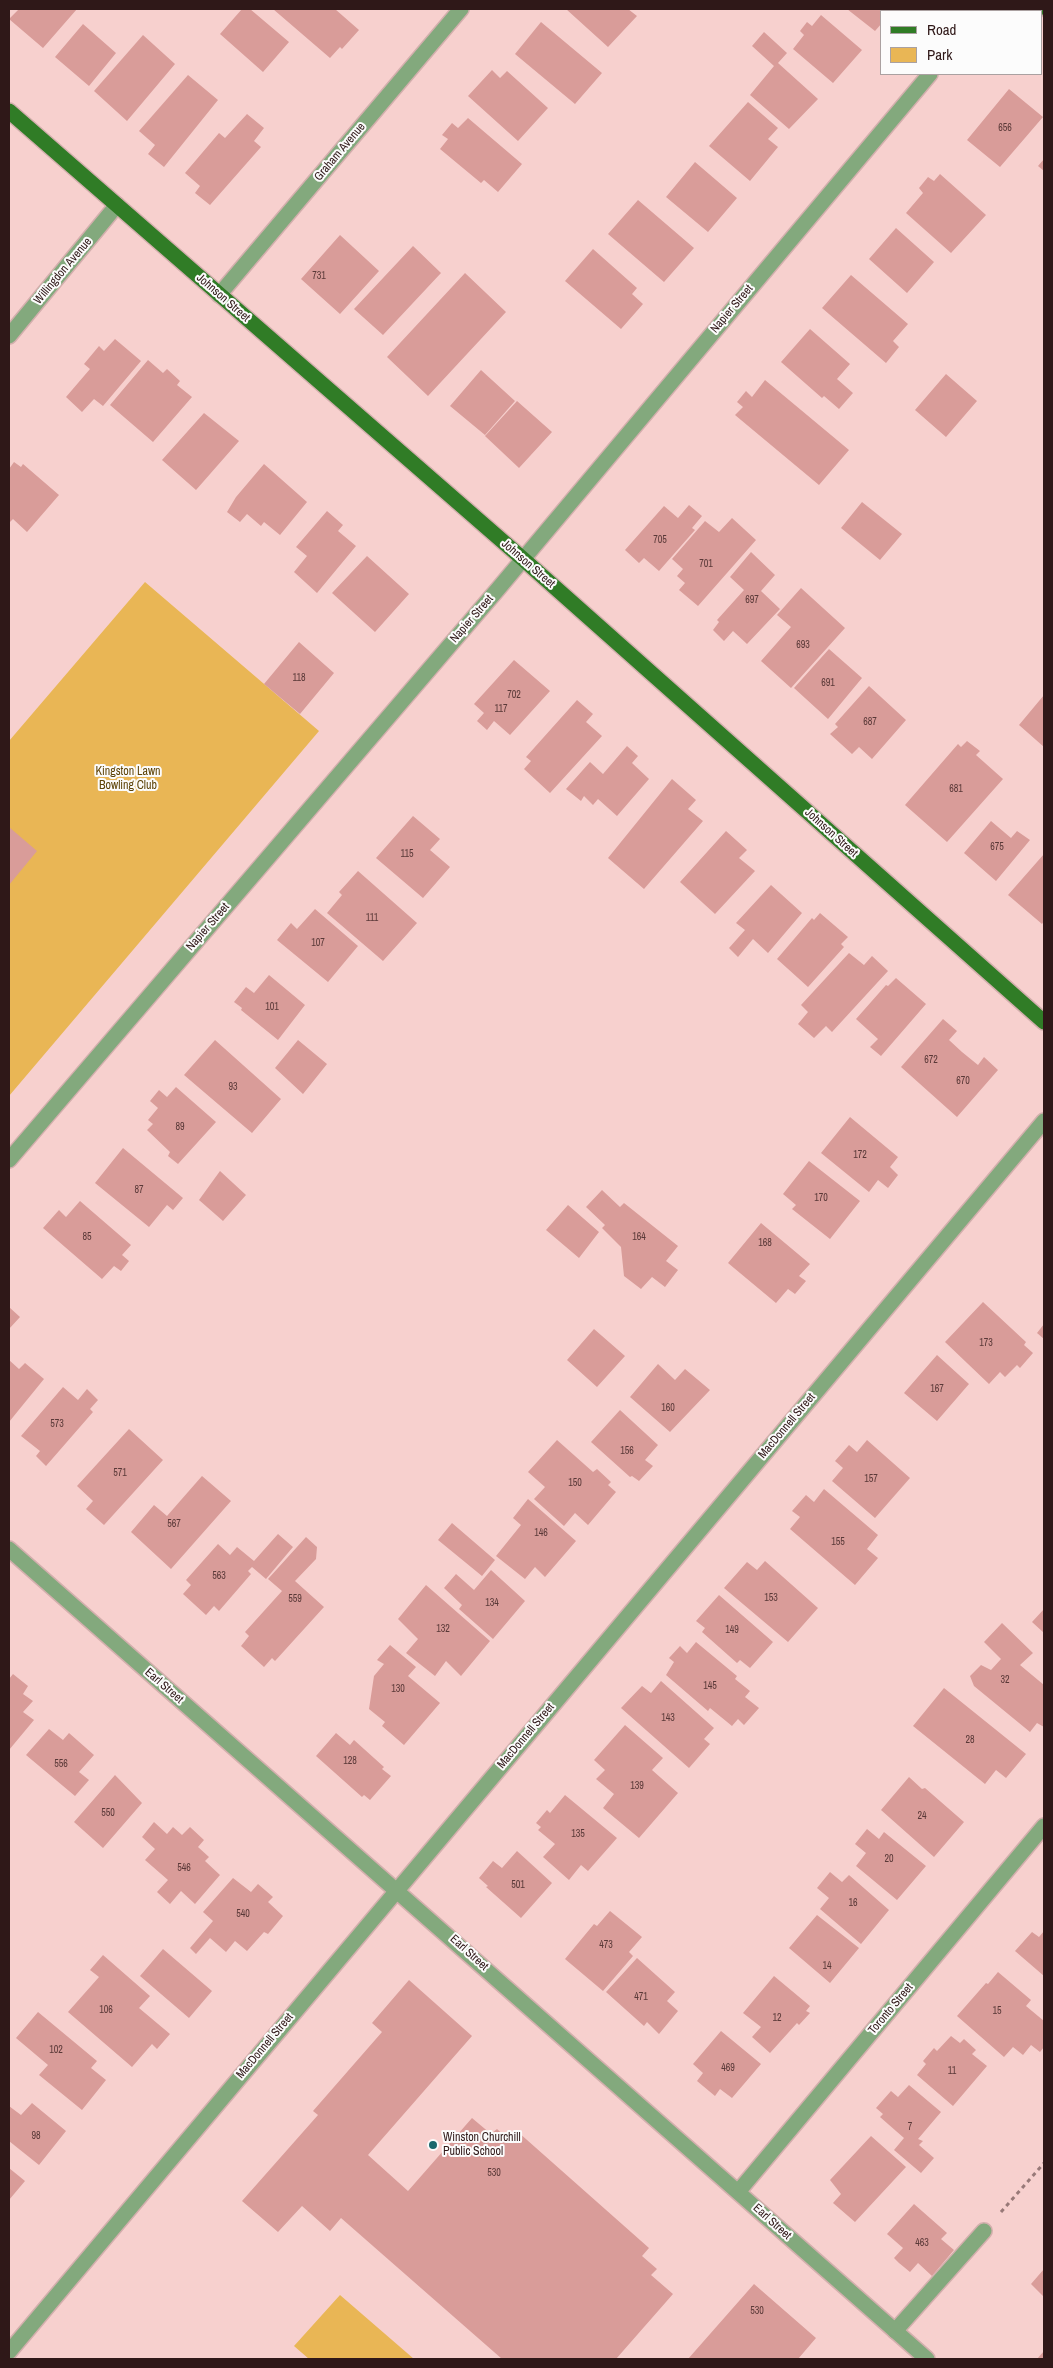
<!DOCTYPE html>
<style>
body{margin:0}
#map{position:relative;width:1053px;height:2368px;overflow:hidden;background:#f7d0ce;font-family:"Archivo Narrow",sans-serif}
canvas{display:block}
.frame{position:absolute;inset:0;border:10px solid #2f1818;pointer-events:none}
.legend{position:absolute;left:880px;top:10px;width:162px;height:65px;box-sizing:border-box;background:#fcfcfc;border:1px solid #aaa1a1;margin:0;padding:6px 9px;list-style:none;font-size:15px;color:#2f1818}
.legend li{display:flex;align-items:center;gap:10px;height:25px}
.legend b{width:25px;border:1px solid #aaa1a1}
</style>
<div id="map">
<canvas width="1053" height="2368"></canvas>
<div class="frame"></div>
<ul class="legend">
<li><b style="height:6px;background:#307c26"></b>Road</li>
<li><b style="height:14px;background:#e9b655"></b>Park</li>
</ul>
</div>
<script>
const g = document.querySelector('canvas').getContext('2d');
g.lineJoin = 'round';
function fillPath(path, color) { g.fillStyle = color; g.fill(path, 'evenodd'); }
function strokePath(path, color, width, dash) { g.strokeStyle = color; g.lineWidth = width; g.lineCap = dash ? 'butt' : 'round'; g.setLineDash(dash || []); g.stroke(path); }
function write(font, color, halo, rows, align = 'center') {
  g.font = font + ' "Archivo Narrow",sans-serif'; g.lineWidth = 4; g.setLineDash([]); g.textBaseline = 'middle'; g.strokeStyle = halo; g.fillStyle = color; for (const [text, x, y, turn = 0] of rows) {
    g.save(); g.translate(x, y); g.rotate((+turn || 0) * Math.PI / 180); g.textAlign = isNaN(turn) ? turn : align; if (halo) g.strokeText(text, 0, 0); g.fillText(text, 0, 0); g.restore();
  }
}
fillPath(new Path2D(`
 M145,582L319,731L9,1096V741Z
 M340,2295L414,2359H309L294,2346Z`), '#e9b655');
fillPath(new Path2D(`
 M19,9H77L43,48L9,19Z
 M242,9H250L289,42L263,72L220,34Z
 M273,9H335L359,30L342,49L340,47L330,58Z
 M566,9H628L637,16L608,47Z
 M847,9H894L891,11H882V23L875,31Z
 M821,15L862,50L833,83L793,49L804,35L800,31L807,22L812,26Z
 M541,22L602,73L575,104L515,54Z
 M83,24L116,53L89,86L55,57Z
 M764,32L787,53L778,63L818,99L789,129L750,95L774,66L752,46Z
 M143,35L175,64L127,121L94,91Z
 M492,70L500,78L507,71L548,108L518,141L468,96Z
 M188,75L218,100L164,167L148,154L155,145L139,131Z
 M1009,89L1043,117L1000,167L967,140Z
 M748,102L778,128L768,139L778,147L750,181L709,146Z
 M247,114L264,128L254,141L261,147L210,205L195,193L200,186L185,173L219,133L225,138Z
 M468,118L522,164L498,192L484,180L481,183L440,149L448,139L442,135L452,123L458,128Z
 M1044,159V171L1038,166Z
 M695,162L737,198L708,232L666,197Z
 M940,174L986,215L951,253L906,213L923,193L919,188L928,177L934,181Z
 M638,200L694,248L664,282L608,234Z
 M896,228L934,262L907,293L869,259Z
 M340,235L379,271L340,314L301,279Z
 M413,246L441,273L383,335L354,309Z
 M593,249L637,288L632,294L643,304L621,329L565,281Z
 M465,273L506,312L428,396L387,357Z
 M851,275L908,324L893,341L899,347L886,363L822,308Z
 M810,329L850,364L837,379L853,393L839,409L824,396L822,398L781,362Z
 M115,339L141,361L103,406L94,399L82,412L66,397L90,369L84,364L99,346L104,351Z
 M148,360L163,373L167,369L180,381L177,385L192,397L153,442L110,405Z
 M481,370L515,401L485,435L450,406Z
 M946,374L977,401L946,437L915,410Z
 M765,380L849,450L819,485L735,415L743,407L737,402L746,391L752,397Z
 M517,401L552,432L519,468L485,436Z
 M204,413L239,441L196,490L162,460Z
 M14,462L21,467L23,464L59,495L27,532L13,519L9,523V469Z
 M264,464L307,502L280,535L264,522L261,526L247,514L240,522L227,512L236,497Z
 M862,502L902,534L880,560L841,528Z
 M689,505L702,516L692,528L695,530L659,571L644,558L639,563L625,550L664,506L678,518Z
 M327,511L343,525L338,531L356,546L317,593L294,572L307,556L296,547Z
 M732,518L756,540L698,606L679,590L685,583L677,576L683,569L672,559L705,521L719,532Z
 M751,552L775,575L761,591L780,609L747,644L733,631L724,641L713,630L719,622L717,620L744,590L730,577Z
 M367,556L409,594L375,632L332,593Z
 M801,588L845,628L791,688L761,661L791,627L777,615Z
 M299,642L334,673L300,714L264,684Z
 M829,649L862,678L828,719L794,688Z
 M514,660L550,691L510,735L494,721L487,730L477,721L484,713L474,704Z
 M869,686L906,720L872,759L859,747L852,754L830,734L838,727L835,724Z
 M1044,695V747L1019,725Z
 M577,700L593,714L586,722L602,736L550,793L524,769L531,761L526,757Z
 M967,741L980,751L976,755L1003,779L947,842L905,805L958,744L961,747Z
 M627,746L638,756L632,763L649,779L617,816L598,799L593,805L584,796L581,801L566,789L590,762L603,774Z
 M672,779L696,800L688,809L703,821L644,889L608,858Z
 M413,816L440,839L430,850L450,867L423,898L376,858Z
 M991,821L1011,838L1017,831L1030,840L996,881L964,853Z
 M9,827L37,851L9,885Z
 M726,831L747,850L739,858L755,871L715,914L680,882Z
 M1044,854V921L1042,924L1008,895Z
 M358,871L417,923L383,961L327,913L342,895L339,892Z
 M771,885L802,913L768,953L753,939L738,957L729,948L745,930L736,923Z
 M315,909L358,946L328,982L277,940L291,923L297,929Z
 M820,913L848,937L841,944L844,947L808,987L777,959L812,918L814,920Z
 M849,953L864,965L872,956L888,971L832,1032L826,1026L814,1038L798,1024L808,1012L801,1005Z
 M269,975L305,1005L278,1040L241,1010L242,1008L234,1002L246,987L254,993Z
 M896,978L926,1004L881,1056L870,1047L878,1039L856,1019L886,985L888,986Z
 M943,1019L957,1031L949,1040L962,1052L978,1065L984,1057L998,1070L957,1117L901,1067Z
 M215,1040L281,1099L252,1133L184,1075Z
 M298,1040L327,1064L303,1094L275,1068Z
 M176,1087L216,1122L178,1164L168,1156L170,1152L147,1130L153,1124L148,1120L158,1108L150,1101L159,1090L167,1097Z
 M850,1117L898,1157L890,1167L898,1175L888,1188L878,1180L869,1192L821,1153Z
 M123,1148L183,1198L173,1210L167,1205L149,1227L95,1183Z
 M809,1161L860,1201L830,1239L792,1209L796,1205L783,1194Z
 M220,1171L246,1195L223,1221L199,1200Z
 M602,1190L620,1207L624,1203L678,1246L666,1261L678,1270L665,1287L652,1277L641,1289L624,1276L621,1247L602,1228L605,1225L586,1207Z
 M80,1201L131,1245L122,1255L129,1261L121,1271L114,1266L102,1279L43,1228L59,1210L66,1217Z
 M568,1205L599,1232L579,1258L546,1230Z
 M761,1223L810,1264L799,1276L806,1281L795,1294L788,1289L776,1303L728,1263Z
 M983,1302L1026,1342L1024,1345L1033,1353L1020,1368L1017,1365L1005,1377L1000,1372L989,1384L945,1342Z
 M9,1307L20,1317L9,1329Z
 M1044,1324V1339L1037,1333Z
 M594,1329L625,1356L597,1387L567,1360Z
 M937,1355L969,1384L937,1421L904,1393Z
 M9,1360L19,1369L25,1363L44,1379L9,1422Z
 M658,1364L675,1380L685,1369L710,1390L670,1432L630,1397Z
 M63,1387L78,1400L87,1389L98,1400L90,1409L93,1412L46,1466L36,1456L40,1451L21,1436Z
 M620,1410L658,1445L645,1460L653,1466L639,1481L632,1476L630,1477L591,1442Z
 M129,1429L163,1460L104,1525L86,1509L93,1501L77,1486Z
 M557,1440L593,1472L597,1469L611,1482L608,1485L616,1492L588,1525L575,1513L564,1526L534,1499L545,1487L528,1472Z
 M867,1440L910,1478L875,1518L832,1481L843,1468L835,1461L849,1445L857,1452Z
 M202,1476L231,1501L171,1569L131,1532L154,1505L167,1516Z
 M824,1489L878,1535L867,1549L878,1558L855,1585L790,1529L800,1517L792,1511L806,1495L814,1502Z
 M528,1499L576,1541L545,1577L535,1567L525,1579L496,1556L521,1525L513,1518Z
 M452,1523L495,1560L482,1576L438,1540Z
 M278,1534L293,1547L266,1579L252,1567L248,1571L251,1574L219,1611L214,1606L206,1615L183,1594L191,1585L186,1580L218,1544L230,1555L237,1547L254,1561Z
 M306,1537L317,1547L316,1559L295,1581L324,1607L275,1661L272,1658L264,1667L241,1646L249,1636L245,1632L282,1591L268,1579Z
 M765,1561L818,1608L788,1642L724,1588L747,1562L757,1570Z
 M491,1570L525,1601L493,1639L459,1609L462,1605L444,1588L456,1574L474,1590Z
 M426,1585L490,1641L461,1676L446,1661L435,1676L406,1653L418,1639L398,1619Z
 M719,1595L773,1642L750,1668L740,1660L737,1663L702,1632L705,1628L696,1621Z
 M1044,1609V1633L1032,1622Z
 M1002,1623L1033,1653L1020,1665L1044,1685V1727L1037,1723L1030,1732L974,1686L970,1676L981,1665L991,1670L1001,1659L984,1642Z
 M696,1642L737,1676L735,1679L750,1691L745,1697L759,1708L744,1725L738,1719L732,1726L710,1708L708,1711L666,1675L674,1662L669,1658L680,1646L687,1653Z
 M390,1645L416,1667L408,1676L440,1703L404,1745L382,1726L385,1722L369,1709L374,1676L384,1664L377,1660Z
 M13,1674L28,1686L23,1694L33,1701L23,1712L34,1720L9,1750V1679Z
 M661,1681L714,1728L704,1739L710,1744L689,1768L621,1708L642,1686L651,1693Z
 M944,1688L1026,1754L1006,1778L996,1770L985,1784L913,1726Z
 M625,1725L663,1758L652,1770L678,1793L639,1838L603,1808L614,1794L596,1779L605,1770L594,1760Z
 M49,1729L63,1740L69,1733L94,1755L79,1772L89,1780L75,1796L26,1755Z
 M336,1733L350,1745L354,1740L384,1767L382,1769L391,1776L370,1800L364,1795L362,1797L316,1756Z
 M115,1775L142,1803L103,1848L74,1822Z
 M909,1777L922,1789L925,1788L964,1822L934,1857L881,1810Z
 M565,1795L617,1838L588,1871L581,1865L569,1880L543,1857L555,1844L538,1830L541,1827L536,1823L547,1810L550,1813Z
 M154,1822L167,1834L173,1827L182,1835L190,1827L204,1840L198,1847L209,1857L205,1861L220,1875L195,1904L181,1891L170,1904L157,1892L168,1880L145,1860L155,1849L142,1837Z
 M867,1829L879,1839L884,1832L926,1866L897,1900L856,1866L866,1853L855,1844Z
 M517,1851L552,1883L521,1918L486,1887L488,1886L479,1878L493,1861L502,1868Z
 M830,1872L842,1882L849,1875L889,1910L861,1944L820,1909L829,1898L817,1888Z
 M233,1878L251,1892L258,1884L273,1897L268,1902L283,1916L268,1934L264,1932L247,1951L235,1941L226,1952L210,1938L196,1954L190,1948L213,1921L203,1912Z
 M610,1911L642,1937L629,1952L633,1956L603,1991L565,1959L594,1924L597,1926Z
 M817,1915L859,1948L830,1983L789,1948Z
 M1044,1931V1976L1015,1951L1032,1932L1039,1937Z
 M163,1949L212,1991L189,2018L140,1976Z
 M103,1955L150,1996L139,2008L170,2034L157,2049L152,2044L132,2067L68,2012L99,1977L90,1970Z
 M637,1958L675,1992L667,2001L678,2011L659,2034L647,2022L644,2026L606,1992Z
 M998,1972L1031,2000L1026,2006L1044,2021L1043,2025L1044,2047L1040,2052L1031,2045L1023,2055L1013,2047L1004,2057L957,2016L986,1983L988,1984Z
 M774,1976L810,2006L806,2011L810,2013L799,2025L797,2023L770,2053L752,2037L761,2027L743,2013Z
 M409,1980L472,2036L368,2155L408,2191L472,2118L491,2134L497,2129L510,2141L518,2132L649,2248L642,2256L657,2269L651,2275L673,2294L616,2359H502L341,2218L330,2231L302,2206L278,2232L242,2201L318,2115L313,2111L382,2032L372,2023Z
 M38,2012L97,2061L91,2068L106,2080L82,2110L39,2075L48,2065L16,2038Z
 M721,2031L761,2064L732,2098L720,2089L715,2096L697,2081L703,2073L693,2064Z
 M951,2036L960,2043L964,2039L976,2050L972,2054L987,2066L953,2106L917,2075L926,2064L923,2061L934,2048L937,2051Z
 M909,2085L941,2112L918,2139L923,2141L919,2145L934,2158L921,2173L894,2150L904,2138L880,2117L883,2114L876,2108L891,2091L898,2097Z
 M32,2103L66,2131L39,2165L9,2141V2106L21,2115Z
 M871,2136L906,2167L855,2222L833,2203L841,2194L830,2180Z
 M9,2168L25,2181L9,2200Z
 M914,2204L947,2233L941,2239L954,2250L932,2276L918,2263L910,2272L899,2263L894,2258L903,2248L887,2234Z
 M1044,2269V2297L1031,2284Z
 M754,2284L816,2338L798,2359H688Z
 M1044,2351V2359H1037Z`), '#d99c99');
const service = new Path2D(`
 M895,2331L984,2231`);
const minor = new Path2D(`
 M982,11L985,9
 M219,295L461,9
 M9,336L117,205
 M9,1160L498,589L930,74
 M9,1549L927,2359
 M738,2192L1044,1826
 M9,2352L1044,1121`);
const primary = new Path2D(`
 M1033,9L1036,11
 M9,111L523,559L1044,1022`);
strokePath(service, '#d3afad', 18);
strokePath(minor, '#d3afad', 18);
strokePath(primary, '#d3afad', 18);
strokePath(new Path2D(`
 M1001,2212L1044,2163`), '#987978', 3, [4, 4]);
strokePath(service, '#83a97d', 15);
strokePath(minor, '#83a97d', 15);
strokePath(primary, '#307c26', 15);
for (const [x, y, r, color] of [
 [433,2145,5,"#1a686d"]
]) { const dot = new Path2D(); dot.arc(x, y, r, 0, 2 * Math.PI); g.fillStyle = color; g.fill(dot); strokePath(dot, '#fcfcfc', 2); }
write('10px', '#5a3938', null, [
 ["656",1005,128],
 ["731",319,276],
 ["705",660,540],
 ["701",706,564],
 ["697",752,600],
 ["693",803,645],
 ["118",299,678],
 ["691",828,683],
 ["702",514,695],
 ["117",501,709],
 ["687",870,722],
 ["681",956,789],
 ["675",997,847],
 ["115",407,854],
 ["111",372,918],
 ["107",318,943],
 ["101",272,1007],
 ["672",931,1060],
 ["670",963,1081],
 ["93",233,1087],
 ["89",180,1127],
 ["172",860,1155],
 ["87",139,1190],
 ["170",821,1198],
 ["85",87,1237],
 ["164",639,1237],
 ["168",765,1243],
 ["173",986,1343],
 ["167",937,1389],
 ["160",668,1408],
 ["573",57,1424],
 ["156",627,1451],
 ["571",120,1473],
 ["157",871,1479],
 ["150",575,1483],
 ["567",174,1524],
 ["146",541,1533],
 ["155",838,1542],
 ["563",219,1576],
 ["153",771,1598],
 ["559",295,1599],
 ["134",492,1603],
 ["132",443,1629],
 ["149",732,1630],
 ["32",1005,1680],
 ["145",710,1686],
 ["130",398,1689],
 ["143",668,1718],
 ["28",970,1740],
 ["128",350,1761],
 ["556",61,1764],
 ["139",637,1786],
 ["550",108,1813],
 ["24",922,1816],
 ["135",578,1834],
 ["20",889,1859],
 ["546",184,1868],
 ["501",518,1885],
 ["16",853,1903],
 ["540",243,1914],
 ["473",606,1945],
 ["14",827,1966],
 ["471",641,1997],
 ["106",106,2010],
 ["15",997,2011],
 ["12",777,2018],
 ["102",56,2050],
 ["469",728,2068],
 ["11",952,2071],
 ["7",910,2127],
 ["98",36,2136],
 ["530",494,2173],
 ["463",922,2243],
 ["530",757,2311]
]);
write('12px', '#2f1818', '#fcfcfc', [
 ["Graham Avenue",340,152,-50],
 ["Willingdon Avenue",63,271,-50],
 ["Johnson Street",223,298,41],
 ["Napier Street",732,309,-50],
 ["Johnson Street",528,564,41],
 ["Napier Street",472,619,-49],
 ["Johnson Street",831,833,42],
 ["Napier Street",208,927,-49],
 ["MacDonnell Street",787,1426,-50],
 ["Earl Street",164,1686,41],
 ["MacDonnell Street",526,1736,-50],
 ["Earl Street",469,1953,42],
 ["Toronto Street",891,2009,-50],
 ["MacDonnell Street",265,2046,-50],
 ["Earl Street",772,2222,42]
]);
write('12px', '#5e4408', '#fcfcfc', [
 ["Kingston Lawn",128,772],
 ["Bowling Club",128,786]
]);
write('12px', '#2f1818', '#fcfcfc', [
 ["Winston Churchill",443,2138],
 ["Public School",443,2152]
], 'left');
</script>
